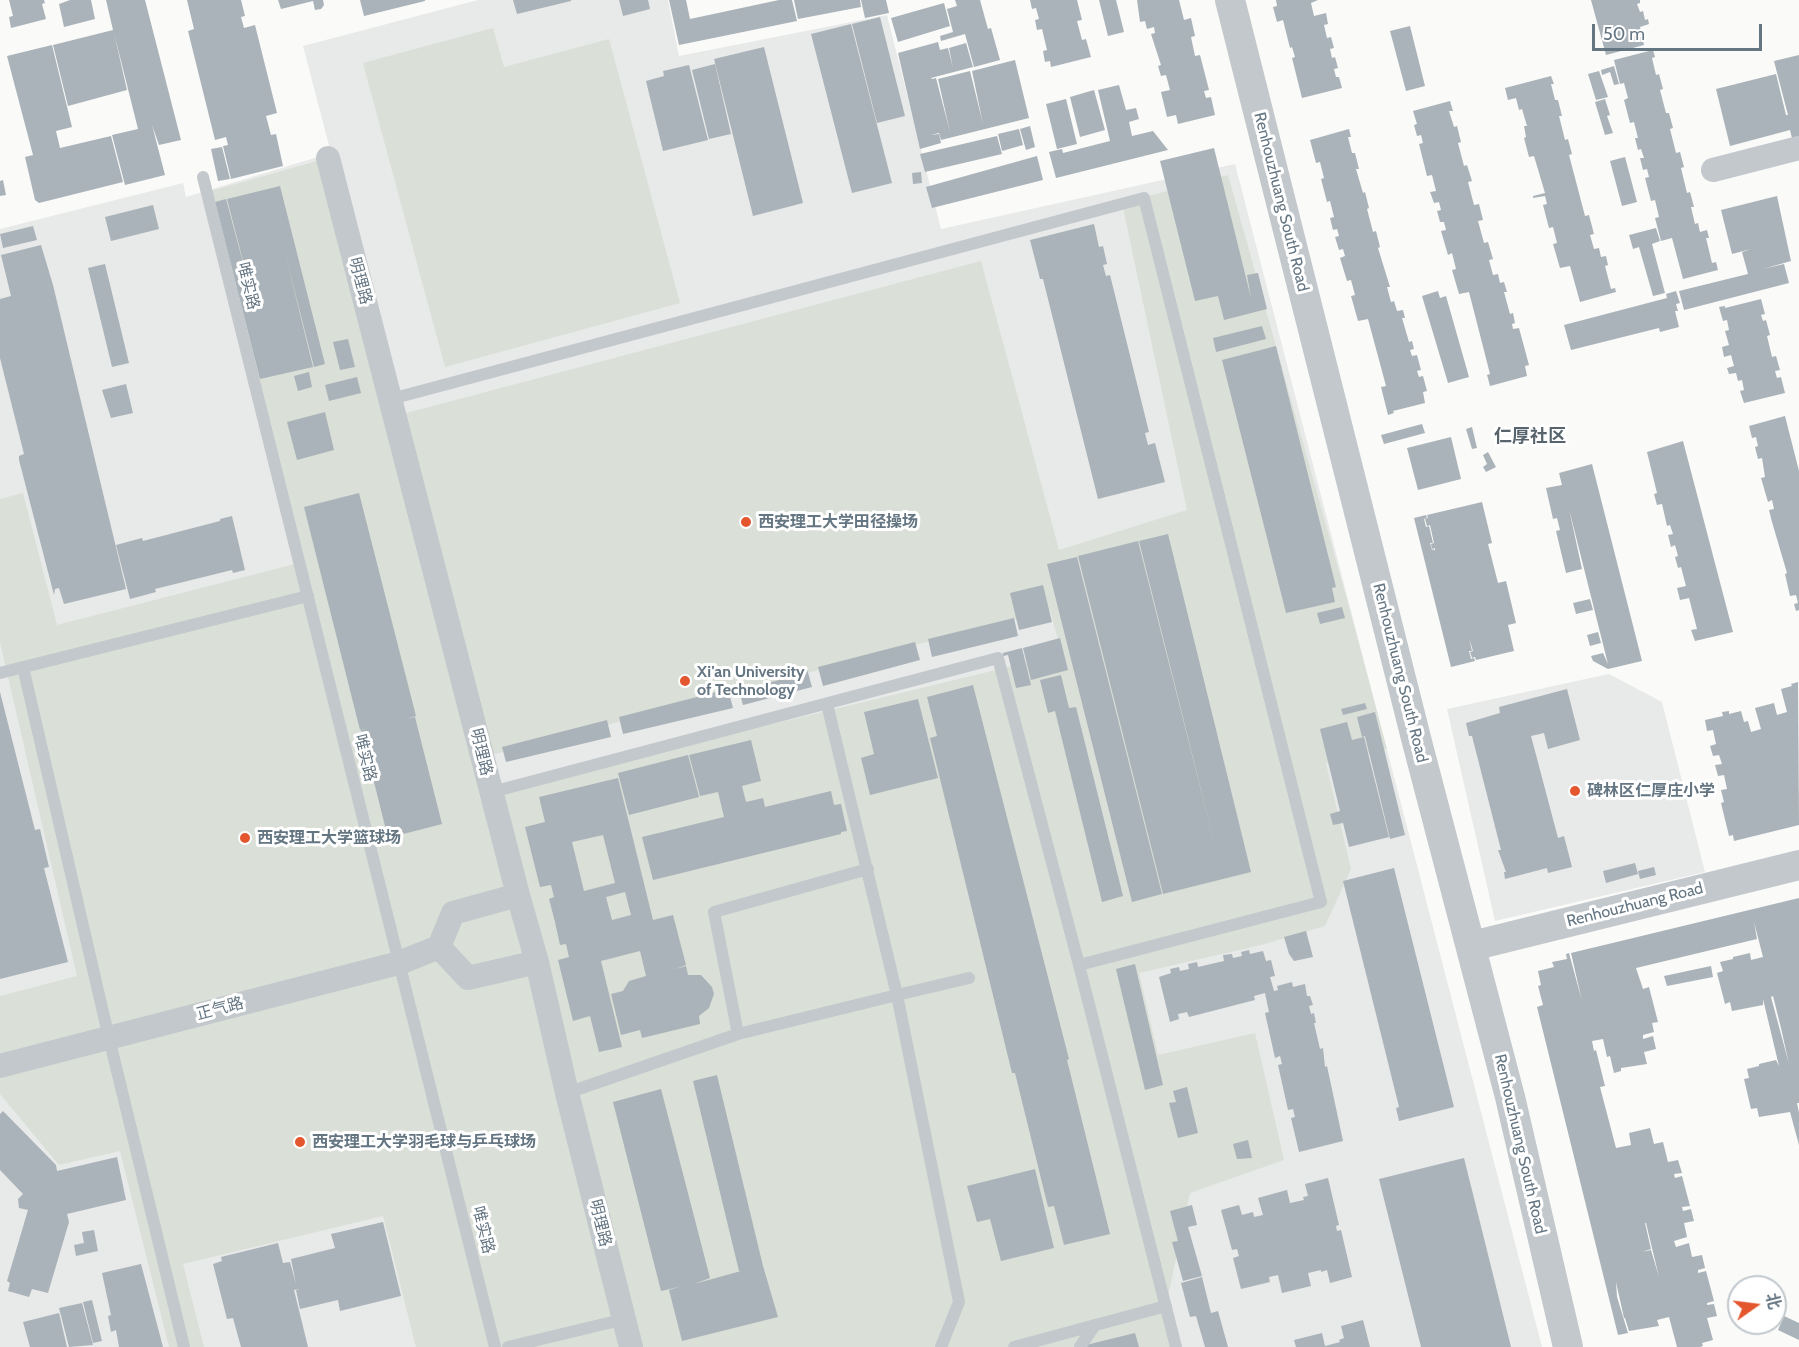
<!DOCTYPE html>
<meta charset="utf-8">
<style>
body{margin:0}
#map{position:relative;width:1799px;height:1347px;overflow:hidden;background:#fafaf8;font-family:Cabin,"Noto Sans SC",sans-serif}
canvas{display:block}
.north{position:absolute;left:1727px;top:1275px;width:60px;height:60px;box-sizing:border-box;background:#fff;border:2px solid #c1c8cd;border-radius:50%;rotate:76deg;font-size:16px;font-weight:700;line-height:24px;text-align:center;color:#657683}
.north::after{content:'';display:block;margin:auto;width:21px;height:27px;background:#e4572e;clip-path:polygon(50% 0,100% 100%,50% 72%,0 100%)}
.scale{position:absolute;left:1592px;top:24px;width:170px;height:27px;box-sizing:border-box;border:3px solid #657683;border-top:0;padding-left:8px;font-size:18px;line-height:21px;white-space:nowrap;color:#657683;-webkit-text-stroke:4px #fff;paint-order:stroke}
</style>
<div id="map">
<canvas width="1799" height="1347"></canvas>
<div class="north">北</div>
<div class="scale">50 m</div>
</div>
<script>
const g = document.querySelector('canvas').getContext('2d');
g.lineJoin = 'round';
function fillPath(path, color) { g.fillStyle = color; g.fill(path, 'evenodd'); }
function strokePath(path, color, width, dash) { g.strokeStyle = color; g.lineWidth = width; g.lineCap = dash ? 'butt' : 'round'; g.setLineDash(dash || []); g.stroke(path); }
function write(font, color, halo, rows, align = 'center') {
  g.font = font + ' Cabin,"Noto Sans SC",sans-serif'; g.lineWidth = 6; g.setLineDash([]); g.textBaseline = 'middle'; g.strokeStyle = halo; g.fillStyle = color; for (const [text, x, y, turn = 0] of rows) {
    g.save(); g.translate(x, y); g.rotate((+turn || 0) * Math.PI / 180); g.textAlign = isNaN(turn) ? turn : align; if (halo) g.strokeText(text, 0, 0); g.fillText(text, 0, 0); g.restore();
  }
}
fillPath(new Path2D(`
 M478,0H668L679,56L887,15L941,229L1235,164L1542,1347H0V229L183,183L186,197L331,153L303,46Z
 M1609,674L1662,702L1705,872L1495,921L1447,709Z`), '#e8e9e9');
fillPath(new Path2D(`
 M493,28L504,67L609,39L680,303L445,367L363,63Z
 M328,158L625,1347H416L383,1216L183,1264L204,1347H169L120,1151L59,1165L0,1094V996L77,976L0,642V499L23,493L57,625L299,563L207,192Z
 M1228,175L1351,614L1387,749L1326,763L1351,869L1325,926L1261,945L1139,973L1158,1055L1255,1033L1284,1160L1190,1193L1166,1306L1177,1347H627L492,792L1062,654L1050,610L483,757L395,416L981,261L1059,550L1187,510L1122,203Z`), '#dadfd7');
fillPath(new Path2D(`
 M9,0H44L45,3L42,4L46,19L11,28L9,17L13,16Z
 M70,0H91L95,19L64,27L59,4Z
 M106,0H145L181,140L159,145L152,125L165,175L125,185L112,135L138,129L114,33L127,90L68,106L53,45L113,30Z
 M187,0H241L245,16L241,17L244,28L255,25L277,113L266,116L271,135L276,134L283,166L231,179L223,146L228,145L226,137L215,140L188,31L194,29Z
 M278,0H323L324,5L321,9L315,10L313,1L281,9Z
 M360,0H425V1L364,16Z
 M513,0H571V1L517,14Z
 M619,0H648L650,9L623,16Z
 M669,0H686L690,19L779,0H792L797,21L679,45Z
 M794,0H860L861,7L798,19Z
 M861,0H886L889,13L865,18Z
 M955,0H980L988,29L991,28L1000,60L974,67L965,34L941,41L940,36L953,32L947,9L957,6Z
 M1030,0H1077L1082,20L1077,21L1082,40L1086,39L1091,57L1051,67L1050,61L1045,62L1043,51L1047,50L1042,29L1037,30L1035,20L1039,19L1036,8L1032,9Z
 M1099,0H1116L1124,32L1108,36Z
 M1137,0H1179L1184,20L1191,18L1195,36L1191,37L1195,56L1200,55L1209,90L1204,91L1206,98L1211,97L1215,115L1178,124L1176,115L1167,117L1161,92L1170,90L1166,75L1161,76L1158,66L1161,65L1151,34L1155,33L1154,27L1147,29L1145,21L1140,22Z
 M1276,0H1318L1311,3L1314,16L1326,13L1328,24L1324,25L1327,38L1331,37L1334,48L1330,49L1332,58L1335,57L1338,68L1334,69L1336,77H1339L1342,88L1302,98L1292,58L1295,57L1292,47L1290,48L1283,20L1277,22L1273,7L1277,6Z
 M1591,0H1640V3L1637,4L1640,12L1643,11L1645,20L1648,19L1649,24L1640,27L1644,45L1606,55Z
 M944,3L950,26L898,42L891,18Z
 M880,17L905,116L877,123L852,24Z
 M851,24L892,183L852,193L811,34Z
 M1410,26L1425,86L1406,91L1390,31Z
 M938,42L940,50L948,48L953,68L949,48L966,43L973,67L931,78L932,79L936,78L950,132L938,79L970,71L983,124L972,71L1015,60L1029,118L941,140L939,133L931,135L939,134L941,143L920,149L898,53Z
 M52,45L72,127L56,131L60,148L111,136L123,182L39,203L35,200L25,157L33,155L7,56Z
 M764,47L803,203L753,216L714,59Z
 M1653,50L1655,57L1652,58L1656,75L1659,74L1663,89L1660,90L1666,113H1669L1673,128L1670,129L1676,153L1680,152L1684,167L1681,168L1687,193L1690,192L1694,207H1691L1695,224L1698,223L1700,232L1707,230L1709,238H1706L1712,263L1716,262L1718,270L1683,279L1672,238L1661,241L1655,218L1659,217L1655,200L1651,201L1645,178L1649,177L1647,169L1643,170L1640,158H1644L1641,149L1638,150L1635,138H1638L1634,122L1630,123L1624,100L1628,98L1624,83L1620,84L1614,60Z
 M1799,55V136L1792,138L1790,130L1730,146L1716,89L1776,74L1786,115H1788L1774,61Z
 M715,64L731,134L709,139L692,70Z
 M689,65L708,140L663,151L646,81L664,76L663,71Z
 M1614,66L1619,84L1614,85L1610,72L1602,75L1601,70Z
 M1599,71L1608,97L1596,100L1588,74Z
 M1551,76L1554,84H1551L1555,100H1558L1562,116H1559L1565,140L1568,139L1572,154L1569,155L1585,216L1589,215L1594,234L1590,235L1594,249L1599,248L1601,257L1606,256L1608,265L1605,266L1611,289L1615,288L1616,292L1580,302L1570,266L1560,268L1553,244L1557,243L1553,227L1549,228L1543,205L1547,204L1545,196L1533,198V196L1545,193L1534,156L1529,157L1524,138L1526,137L1524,126H1527L1522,109L1519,110L1516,98L1508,100L1505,88Z
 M1119,85L1126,110L1136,108L1139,119L1129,122L1132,136L1153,131L1168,150L1056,178L1049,152L1062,149L1063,153L1110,141L1098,90Z
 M1094,90L1105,130L1080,137L1070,97Z
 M1066,99L1077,144L1057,149L1046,104Z
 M1605,99L1610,115L1607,116L1613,133L1605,135L1595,102Z
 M1450,101L1453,111H1449L1454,127L1457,126L1461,142L1458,143L1464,166L1467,165L1472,181L1468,182L1474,205L1479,204L1483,220L1478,221L1484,243L1488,242L1493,259L1489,260L1493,275L1498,274L1500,283L1504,282L1507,292H1504L1510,314L1513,313L1515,323L1512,324L1513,329L1519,328L1529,365L1525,366L1527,376L1490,386L1487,375L1490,374L1469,292L1459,294L1452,270L1456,269L1452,253L1448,255L1441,231L1446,230L1444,222H1440L1437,211L1441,210L1439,202L1434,203L1430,192L1436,191L1432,175L1427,176L1419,144L1423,143L1421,135L1417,136L1414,125L1417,124L1413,111Z
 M1030,126L1035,147L1026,150L1020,129Z
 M1019,129L1023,145L1002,151L998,134Z
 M1349,129L1351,137H1348L1352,153H1355L1359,169H1356L1363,193L1365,192L1369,208L1367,209L1373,232L1376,231L1380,247L1378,248L1390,287H1387L1391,302L1394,301L1397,311L1403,310L1405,318H1402L1409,342L1412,341L1414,349L1410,350L1412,356L1417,355L1421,370L1417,371L1419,377L1423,376L1427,391L1423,392L1425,403L1393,411L1394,413L1388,415L1381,387L1386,386L1368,319L1358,321L1351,296L1355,295L1351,280L1347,281L1340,258L1345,256L1343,249L1339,250L1335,237L1339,236L1337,229L1333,230L1330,218L1334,217L1330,201L1327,202L1321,179L1324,178L1320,162L1316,163L1310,140Z
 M997,136L1002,154L925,172L920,154Z
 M222,147L230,179L218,181L211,149Z
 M1214,148L1251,298L1247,275L1258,273L1267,309L1224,320L1218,296L1195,301L1160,161Z
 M1037,156L1043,180L932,208L926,187Z
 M1625,157L1637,202L1622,206L1610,161Z
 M921,172L922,183L913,184L912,173Z
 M3,180L6,195L0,196V181Z
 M280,186L325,364L314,367L285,253L313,367L260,379L215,202L226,199L256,311L227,199Z
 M1777,196L1791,261L1763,269L1784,264L1789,283L1684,310L1679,291L1748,274L1742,252L1751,249L1732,254L1721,210Z
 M153,205L159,229L111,241L105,217Z
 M1094,224L1099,247L1103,246L1107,264L1103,265L1106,276L1110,275L1149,432L1145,433L1148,445L1155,443L1165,482L1098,499L1043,279H1040L1030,240Z
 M33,226L37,240L3,248L0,234Z
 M1656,228L1660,241L1652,244L1665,293L1653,296L1639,247L1633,249L1629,235Z
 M41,245L53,285L126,589L64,604L59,588L55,589L54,595L19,460V456L24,454L0,358V299L11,296L1,255Z
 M105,264L129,363L112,367L88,268Z
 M1438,291L1440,298L1446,296L1469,377L1448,383L1422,296Z
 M1676,291L1680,303L1676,304L1678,311H1675L1679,327L1660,332L1659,328L1571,350L1564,325L1667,298L1666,294Z
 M1761,299L1765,314L1761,315L1763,321L1766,320L1770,335L1767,336L1772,357L1776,356L1780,370L1775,371L1777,378L1781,377L1785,393L1744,403L1740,391L1744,390L1742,380L1738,381L1736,373L1729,374L1727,368L1734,366L1731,355L1724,357L1722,347L1729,345L1725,331L1729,330L1727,320L1723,321L1719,307L1725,306V308Z
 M1262,326L1266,339L1216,352L1213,338Z
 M348,339L355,367L340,370L333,342Z
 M1276,346L1336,587L1332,588L1335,602L1286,613L1222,360Z
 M309,372L312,387L298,391L294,376Z
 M357,377L361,393L329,401L325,385Z
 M126,384L133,413L111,418L102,390Z
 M325,412L334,450L297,460L287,422Z
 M1785,416L1799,471V610L1796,611L1794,604L1798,603L1796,595L1790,596L1785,574L1787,573L1772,522L1769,510L1774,509L1772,500L1768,502L1761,478L1765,477L1762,458L1758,459L1755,447L1758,446L1756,437L1752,438L1749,426Z
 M1422,424L1425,433L1384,444L1381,435Z
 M1472,427L1477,448L1472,449L1466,429Z
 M1451,437L1461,479L1418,490L1407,448Z
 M1683,441L1733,632L1695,641L1691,630L1697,629L1689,598L1680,600L1677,588L1686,586L1681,567L1678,568L1675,557L1678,556L1675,545L1671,547L1668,535L1673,534L1670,525L1667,526L1662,504L1657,505L1654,494L1657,493L1647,452Z
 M1488,452L1496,467L1486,472L1483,467L1487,464L1483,455Z
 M1592,464L1642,661L1608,669L1593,661L1591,656L1603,653L1608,664L1569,509L1582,569L1566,573L1556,531L1560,530L1557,518L1553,519L1546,488L1562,485L1559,473Z
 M359,493L416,716L406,719L415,717L442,824L388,838L361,730L367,728L360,730L304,507Z
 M1482,502L1492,543L1488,544L1498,583L1506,581L1516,623L1508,625L1514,651L1476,660L1475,657L1472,658L1470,652L1473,651L1469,638L1472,651H1469L1471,659L1474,658L1475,661L1451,667L1414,518L1426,515L1427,518L1424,519L1426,527L1429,526L1433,543H1430L1432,550L1434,549L1435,551V548L1432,549L1431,544L1434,543L1430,525L1427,526L1425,519L1428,518L1427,515Z
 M232,516L245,570L233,573L232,570L155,589L156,592L130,599L116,545L142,538L143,541L220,521V519Z
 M1168,534L1251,872L1163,894L1078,556L1138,541L1217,854L1139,541Z
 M1077,557L1162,894L1132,902L1047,564Z
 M1043,585L1052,622L1019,630L1010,593Z
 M1590,599L1593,610L1576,614L1573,603Z
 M1342,607L1345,618L1320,624L1317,613Z
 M1014,618L1018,636L932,657L928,639Z
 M1598,632L1601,643L1590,646L1587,635Z
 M1060,638L1068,670L1031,680L1023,648Z
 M915,642L920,660L823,686L818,667Z
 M1022,648L1031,685L1016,688L1008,655L1003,656V653Z
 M807,669L812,687L743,705L738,687L748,685L749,688L798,675L797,672Z
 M1061,675L1069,708L1076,707L1123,896L1102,902L1055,711L1048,713L1040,680Z
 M1798,682L1799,825L1734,841L1733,835L1729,836L1721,803L1724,802L1721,790L1727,789L1724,775L1718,776L1715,765L1722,764L1719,755L1713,756L1710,746L1716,744L1713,730L1707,731L1705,720L1723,716L1722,712L1729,711V714L1741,711L1744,722L1748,721L1751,732L1761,729L1755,708L1774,703L1777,715L1787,712L1781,689L1792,686L1791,684Z
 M973,685L1069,1059L1067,1060L1110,1234L1064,1245L1054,1206L1048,1207L1015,1073H1012L930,738L937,736L927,697Z
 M728,689L733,708L623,734L619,717Z
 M1567,689L1580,740L1548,749L1544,733L1531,736L1558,838L1564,836L1572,867L1548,873L1547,868L1505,879L1504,872H1506L1498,850H1501L1472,736H1469L1466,723L1500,713L1499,707Z
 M0,692L35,830L40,829L49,867L44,868L68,962L0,979Z
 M918,699L938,778L870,795L861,758L874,754L864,712Z
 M1365,703L1367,709L1343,715L1341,709Z
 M1375,712L1405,835L1390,839L1365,736L1362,737L1357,717Z
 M607,720L611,737L506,762L502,747Z
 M1347,722L1352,740L1364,737L1389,837L1349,847L1343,823L1333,825L1330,814L1340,811L1320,729Z
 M751,740L761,781L742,786L746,802L763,798L765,807L831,791L834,805L841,804L847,831L841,832V834L653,880L642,837L724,817L718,792L700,796L689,755Z
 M688,755L699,797L629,815L618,773Z
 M618,778L653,920L673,915L686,965L675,969L686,966L688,975H701L712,987L714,994L709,1008L699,1016L700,1024L642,1038L640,1030L621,1035L611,994L623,991L629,981L646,976L640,951L601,961L622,1047L599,1052L590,1016L573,1021L558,960L569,957L566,944L560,945L555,922L549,899L554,897L551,885L540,887L525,827L545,822L539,797ZM603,835L615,883L584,891L572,842ZM625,892L631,915L612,920L606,897Z
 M1635,863L1638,874L1606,883L1603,871Z
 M1654,867L1656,875L1640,879L1638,871Z
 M1394,868L1454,1107L1399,1121L1396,1108L1399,1107L1343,881Z
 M1799,898V1103H1797L1799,1113V1145L1790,1112L1759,1117L1757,1108L1751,1109L1744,1079L1749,1078L1747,1069L1759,1066V1064L1776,1060L1779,1066L1763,999V1005L1732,1011L1730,1002L1725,1004L1717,973L1723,971L1720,962L1733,959V957L1750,953L1751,960L1763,957L1754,922L1757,939L1636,968L1643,989L1649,987L1658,1022L1652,1023L1654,1032L1643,1035V1039L1653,1036L1656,1049L1644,1052L1647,1064L1621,1068V1071L1614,1073L1610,1056L1607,1057L1603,1039L1592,1041L1594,1051L1596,1050L1605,1086L1600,1087L1616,1148L1631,1145L1629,1133L1650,1128L1654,1144L1663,1142L1668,1162L1678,1160L1682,1173L1674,1174L1675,1178L1682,1176L1690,1206L1682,1207L1683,1211L1691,1209L1694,1221L1684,1223L1687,1237L1674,1241L1676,1247L1689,1243L1692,1257L1702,1255L1705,1268L1698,1270V1273L1706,1271L1714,1301L1707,1303V1305L1714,1304L1717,1316L1707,1318L1713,1340L1702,1343L1703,1346L1700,1347H1677L1669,1317L1657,1320L1659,1326L1629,1331L1625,1318H1624L1616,1282L1617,1297L1628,1333L1618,1335L1537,1007L1543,1005L1538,986L1541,985L1538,971L1554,967L1552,962L1567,959L1566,954L1569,953L1582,1001L1571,953ZM1773,996L1781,1028L1789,1064L1771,997ZM1645,1223H1646L1659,1277L1651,1250L1642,1252L1651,1249Z
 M1306,931L1313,957L1294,961L1289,954L1284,937Z
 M1249,950L1250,954L1263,951L1266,961L1271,960L1275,976L1270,977L1274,991L1278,990L1277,986L1292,982L1293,987L1305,984L1307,996H1310L1313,1005L1309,1006L1311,1014L1314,1013L1316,1023H1314L1320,1049L1323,1048L1325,1067L1327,1066L1343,1141L1299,1152L1291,1118L1295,1117L1293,1109L1288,1110L1278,1065L1282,1064L1280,1056L1275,1058L1265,1013L1269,1012L1265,993L1254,996L1255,1000L1189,1017L1187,1012L1178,1014L1179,1019L1170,1022L1159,977L1171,973L1170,969L1179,967L1180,971L1189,969L1188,964L1197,962L1198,967L1224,961L1223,955L1232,954L1233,958L1242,956L1241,952Z
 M1135,964L1163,1085L1145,1090L1116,969Z
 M1711,966L1713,977L1667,986L1664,976Z
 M717,1075L763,1266L778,1317L682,1341L669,1290L679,1287L661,1291L613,1102L661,1089L710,1278L694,1284L741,1271H739L693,1081Z
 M1187,1087L1198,1133L1178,1138L1169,1103L1176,1102L1173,1091Z
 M3,1111L56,1165L57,1171L117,1157L126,1200L67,1214L69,1222L48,1293L32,1289L29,1297L8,1291L10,1283L7,1281L28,1210L19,1208L18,1199L23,1194L0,1170V1114Z
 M1248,1140L1252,1158L1237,1159L1233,1144Z
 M1464,1158L1511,1347H1421L1379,1179Z
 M1035,1169L1054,1248L1001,1261L990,1219L977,1222L967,1186Z
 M1328,1178L1339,1225L1336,1226L1337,1231L1341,1230L1352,1277L1330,1283L1327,1270L1321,1272V1270L1308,1273L1311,1286L1282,1293L1278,1275L1269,1277L1270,1282L1241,1289L1233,1258L1239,1256L1237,1249L1232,1250L1221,1210L1239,1205L1242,1215L1253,1212L1254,1217L1263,1215L1258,1198L1287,1190L1290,1203L1304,1200L1303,1197L1308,1196L1305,1184Z
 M1192,1205L1197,1225L1188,1227L1202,1276L1183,1281L1172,1242L1178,1241L1170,1211Z
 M383,1222L401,1296L340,1311L338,1300L300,1309L296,1290L299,1289L294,1290L308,1347H241L233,1318L227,1319L213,1264L222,1261L221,1257L278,1243L283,1263L290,1262L296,1284L291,1259L335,1248L331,1234Z
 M94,1230L98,1251L76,1256L74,1245L84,1243L82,1232Z
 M141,1264L163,1347H119L116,1330L111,1332L108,1316L111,1315L102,1273Z
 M1202,1277L1211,1313L1218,1311L1228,1347H1205L1196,1316L1190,1317L1181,1283Z
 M92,1300L102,1341L93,1343L83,1302Z
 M82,1303L93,1345L69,1347L59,1308Z
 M59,1313L67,1347H30L23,1322Z
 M1784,1316L1799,1323V1340L1778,1330Z
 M1363,1320L1370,1347H1296L1294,1340L1322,1333L1325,1346L1340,1342L1339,1340L1344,1338L1341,1326Z
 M1135,1333L1139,1347H1082V1346Z`), '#aab3b9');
strokePath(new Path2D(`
 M203,177L495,1347
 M391,399L1144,198L1321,902L1079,965L998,658L492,792
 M23,667L109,1038L184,1347
 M0,673L308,596
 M1079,965L1176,1347
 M738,1034L714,912L868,869
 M567,1093L738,1034L897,995L827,704
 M508,1347L625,1319
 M941,1347L959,1302L897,995L969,978
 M1014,1347L1166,1306
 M1080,1347L1095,1325`), '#c3c8cc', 12);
strokePath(new Path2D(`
 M328,158L518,895L537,962L567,1093L631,1347
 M1713,170L1799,148
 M518,895L453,913L439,947L468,978L537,962
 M0,1066L399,963L439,947`), '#c3c8cc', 24);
strokePath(new Path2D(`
 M1230,0L1417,742L1510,1097L1568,1347
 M1472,946L1799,865`), '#c3c8cc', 30);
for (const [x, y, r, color] of [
 [746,522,6,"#e4572e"],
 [685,681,6,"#e4572e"],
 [1575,791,6,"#e4572e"],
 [245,838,6,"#e4572e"],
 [300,1142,6,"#e4572e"]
]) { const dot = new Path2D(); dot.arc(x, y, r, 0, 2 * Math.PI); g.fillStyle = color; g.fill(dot); strokePath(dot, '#fff', 2); }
write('16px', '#657683', '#fff', [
 ["Renhouzhuang South Road",1281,202,76],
 ["明理路",360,281,75],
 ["唯实路",248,286,76],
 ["Renhouzhuang South Road",1400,673,76],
 ["明理路",481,752,76],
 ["唯实路",365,758,76],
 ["Renhouzhuang Road",1635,905,-14],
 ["正气路",220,1009,-15],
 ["Renhouzhuang South Road",1520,1144,77],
 ["明理路",600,1223,76],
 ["唯实路",483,1230,76]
]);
write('bold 16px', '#657683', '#fff', [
 ["西安理工大学田径操场",758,522],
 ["Xi'an University",697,672],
 ["of Technology",697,690],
 ["碑林区仁厚庄小学",1587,791],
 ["西安理工大学篮球场",257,838],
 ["西安理工大学羽毛球与乒乓球场",312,1142]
], 'left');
write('bold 18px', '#57646e', '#fff', [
 ["仁厚社区",1530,437]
]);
</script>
